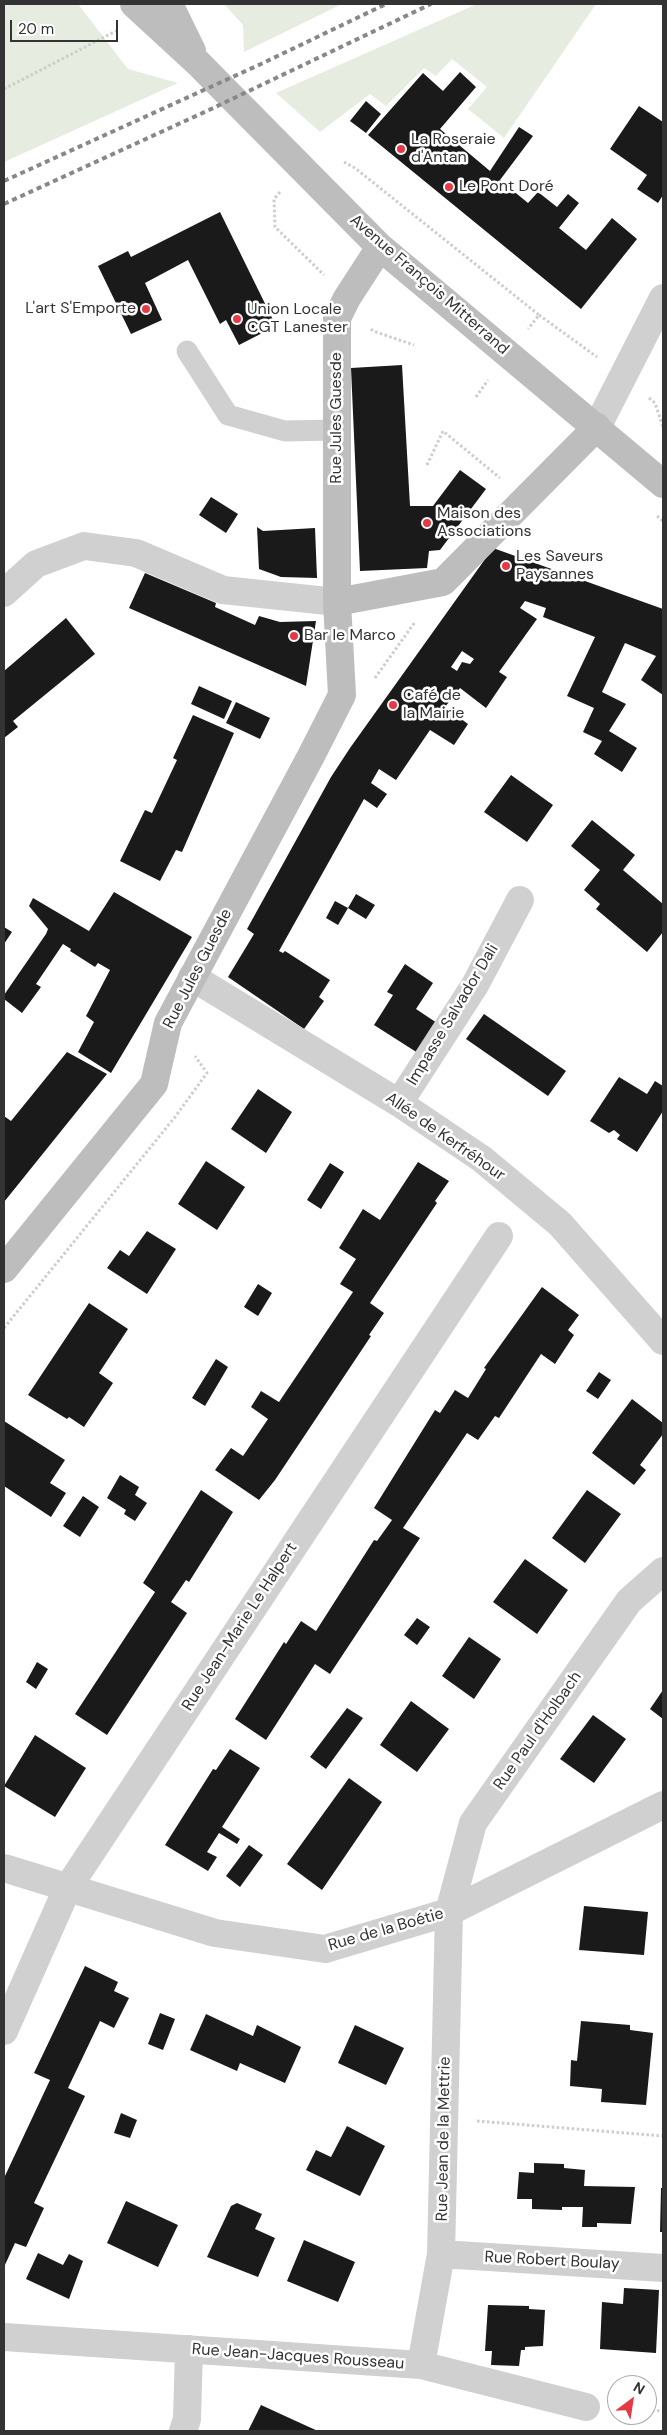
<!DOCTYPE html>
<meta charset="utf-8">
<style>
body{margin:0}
#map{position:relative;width:667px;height:2435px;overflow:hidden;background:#fff;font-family:"DM Sans",sans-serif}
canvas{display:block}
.frame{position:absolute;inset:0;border:5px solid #333;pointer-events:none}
.north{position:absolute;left:607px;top:2375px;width:50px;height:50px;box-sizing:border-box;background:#fff;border:1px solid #adadad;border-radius:50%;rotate:31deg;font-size:14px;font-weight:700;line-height:20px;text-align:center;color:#333}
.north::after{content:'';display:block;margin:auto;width:18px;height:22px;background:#e63946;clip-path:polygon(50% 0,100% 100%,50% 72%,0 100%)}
.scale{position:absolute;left:10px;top:20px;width:108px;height:22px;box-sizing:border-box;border:2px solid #333;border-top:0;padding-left:6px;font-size:15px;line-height:18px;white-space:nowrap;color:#333;-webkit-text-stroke:4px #fff;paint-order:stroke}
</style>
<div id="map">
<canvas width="667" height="2435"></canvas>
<div class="frame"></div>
<div class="north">N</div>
<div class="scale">20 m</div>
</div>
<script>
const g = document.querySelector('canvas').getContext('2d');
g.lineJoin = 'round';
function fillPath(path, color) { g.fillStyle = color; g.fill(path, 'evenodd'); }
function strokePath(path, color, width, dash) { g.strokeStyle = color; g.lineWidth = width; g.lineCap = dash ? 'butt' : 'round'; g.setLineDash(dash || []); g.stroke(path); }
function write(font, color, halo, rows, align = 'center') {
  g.font = font + ' "DM Sans",sans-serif'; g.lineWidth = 5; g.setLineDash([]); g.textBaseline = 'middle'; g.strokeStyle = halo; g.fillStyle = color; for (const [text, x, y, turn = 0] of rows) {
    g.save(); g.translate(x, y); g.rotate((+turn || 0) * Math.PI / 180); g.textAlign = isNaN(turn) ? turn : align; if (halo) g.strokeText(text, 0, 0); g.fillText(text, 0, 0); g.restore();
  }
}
fillPath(new Path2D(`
 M4,4H78L128,69L178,83L4,162Z
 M224,4H342L244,52L243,25Z
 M477,4H596L504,138L468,109L487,87L452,59L436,76L424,68L386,106L370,94L320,132L276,93Z`), '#e6ecdf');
fillPath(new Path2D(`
 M460,72L476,87L440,129L490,171L519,127L533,136L500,180L528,203L538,192L557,207L568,194L579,203L559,228L586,250L612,218L637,239L581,309L368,135L423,73L443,91Z
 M366,101L381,114L366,133L350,121Z
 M639,106L663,122V195L658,203L637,189L647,175L610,149Z
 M220,212L276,326L239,345L226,320L220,324L188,260L145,283L162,320L131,334L98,266L128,251L131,257Z
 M402,365L410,506H433L460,470L486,489L440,550L429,551L427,568L360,571L351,368Z
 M211,497L238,514L226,533L199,515Z
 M257,527L263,531L315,528L317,578L281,577L259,569Z
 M493,548L663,609V695L641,680L656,656L625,643L602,692L626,704L609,731L637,748L622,772L594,754L602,741L583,732L594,708L567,696L595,637L543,617L546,608L525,601L520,608L537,619L499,672L507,677L486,708L460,688L445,707L468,724L454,745L430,730L396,780L379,769L371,783L387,794L377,808L364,799L279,951L283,953L285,951L330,980L319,997L324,1001L304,1029L228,977L254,934L247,929L331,777L350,748ZM462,651L474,659L470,664L462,662L457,671L451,667Z
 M145,573L216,603L215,607L255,625L259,616L280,622L316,621L306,686L129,608Z
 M66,618L95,654L13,721L18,727L4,738V671Z
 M199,686L232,701L224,719L191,704Z
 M236,702L270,718L260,739L226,723Z
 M193,715L234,733L182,852L176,850L160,881L120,861L145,810L152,813L177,760L173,758Z
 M511,775L553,805L527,842L484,812Z
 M592,820L635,855L623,870L663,904V932L647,952L596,909L600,904L584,890L600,870L571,846Z
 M114,892L192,937L111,1073L78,1052L94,1022L86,1016L110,970L98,963L95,967L70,951L71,949L63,944L36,984L41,987L22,1013L4,999V995L46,934L48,929L29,906L33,898L89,931Z
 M356,894L375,905L366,919L348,908Z
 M335,901L348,908L338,925L326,918Z
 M4,927L12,932L4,944Z
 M405,964L433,983L416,1009L440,1025L421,1055L374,1025L393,995L387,992Z
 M484,1014L566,1071L548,1096L466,1039Z
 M67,1052L107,1074L4,1202V1116L11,1121Z
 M619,1077L647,1094L655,1081L663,1086V1111L637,1152L617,1139L620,1135L614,1130L609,1133L590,1121Z
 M258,1089L292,1112L266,1153L231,1129Z
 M206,1161L245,1187L217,1230L178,1204Z
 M418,1162L449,1181L435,1201L437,1203L370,1303L384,1313L369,1335L371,1336L275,1480L259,1500L215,1470L231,1448L243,1456L268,1419L251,1407L261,1391L279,1402L353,1292L340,1284L356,1259L339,1248L363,1209L380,1220Z
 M330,1163L344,1172L321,1209L307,1200Z
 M147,1231L176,1249L147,1294L107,1268L120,1250L129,1256Z
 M258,1284L272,1293L258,1316L244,1307Z
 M542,1287L579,1315L568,1330L574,1335L555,1364L541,1354L499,1418L495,1416L478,1440L467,1433L403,1528L420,1538L330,1674L315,1664L266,1740L235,1719L284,1642L286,1644L301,1621L316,1631L374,1540L377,1541L392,1520L374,1508L435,1410L440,1413L455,1390L468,1398L486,1369L484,1368Z
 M89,1303L128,1329L99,1373L113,1383L84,1427L69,1417L67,1419L28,1395Z
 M216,1359L228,1367L205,1406L192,1398Z
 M599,1372L611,1380L598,1399L586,1391Z
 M632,1399L663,1423V1434L640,1465L646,1470L634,1485L592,1453Z
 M4,1421L65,1460L50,1483L66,1493L51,1517L4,1486Z
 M120,1475L139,1487L135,1495L147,1503L135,1521L124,1514L126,1510L107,1498Z
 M201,1490L233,1512L189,1582L186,1580L171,1602L187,1613L107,1735L75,1714L155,1592L143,1583Z
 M587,1490L621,1514L585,1563L552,1538Z
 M83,1496L99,1507L80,1537L63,1526Z
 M525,1559L568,1590L537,1634L493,1602Z
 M417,1618L430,1627L417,1645L404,1635Z
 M469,1637L501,1659L474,1699L442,1676Z
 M37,1662L48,1669L36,1689L26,1682Z
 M663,1690V1719L650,1709Z
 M411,1701L449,1729L417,1772L380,1745Z
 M347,1708L363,1718L326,1769L310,1757Z
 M593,1715L626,1739L594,1783L560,1759Z
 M35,1735L86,1768L55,1817L4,1786Z
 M230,1749L260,1768L222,1827L240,1839L237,1844L219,1833L207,1852L217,1857L208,1871L165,1845L213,1769L216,1770Z
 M349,1778L382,1802L322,1890L287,1864Z
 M249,1845L263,1855L240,1887L226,1876Z
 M584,1906L648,1912L644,1955L579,1950Z
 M85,1966L118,1982L114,1991L129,1998L114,2028L100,2021L68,2088L85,2096L34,2203L44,2208L26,2247L15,2243L4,2267V2178L50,2080L34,2073Z
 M160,2013L175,2019L163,2050L148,2044Z
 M206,2014L253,2036L257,2025L301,2047L285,2083L240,2063L237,2071L190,2050Z
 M581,2021L630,2025V2030L653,2033L646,2105L601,2102L602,2089L570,2086L571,2060L577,2061Z
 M355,2025L404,2048L386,2085L338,2063Z
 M121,2113L137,2120L130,2138L114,2133Z
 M347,2126L385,2146L360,2196L306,2170L316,2150L331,2157Z
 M534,2163L564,2164V2168L585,2170L584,2186L635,2187L631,2224L597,2223V2227H582L583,2207H562V2210L532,2209V2199H517L519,2172L534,2173Z
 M661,2188H663V2232H660Z
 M126,2201L178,2225L158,2267L107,2243Z
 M237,2203L262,2214L255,2229L275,2238L258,2277L207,2257L231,2206Z
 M304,2240L355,2262L338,2302L287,2281Z
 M38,2253L63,2265L69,2254L83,2261L69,2299L26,2279Z
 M624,2288L659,2290L656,2353L600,2349L602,2302L623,2304Z
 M488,2305L529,2306V2309L545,2310L543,2346L525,2347V2350H521L519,2366L491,2365L492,2351H485Z
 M261,2405L309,2427L318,2431H248Z`), '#1a1a1a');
strokePath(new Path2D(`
 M4,89L116,31
 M344,162L355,168L539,315L528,329
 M280,192L274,199L275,227L324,275
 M539,315L597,357
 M371,329L373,331L414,345
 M476,397L488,380
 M649,398L655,403L663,427
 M427,465L443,431L500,478
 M657,516L663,521
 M375,678L415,622
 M4,1328L175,1117L207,1073L195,1056
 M477,2121L663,2136
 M647,2410L663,2411`), '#cdcdcd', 3, [2.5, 2.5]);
strokePath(new Path2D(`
 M187,351L228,415L285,431L337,430`), '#d0d0d0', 21);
strokePath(new Path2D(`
 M597,427L663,298
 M4,593L36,564L84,546L136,553L223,590L337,602
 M192,977L399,1103L482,1159L560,1224L663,1341
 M399,1103L475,985L520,900
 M4,1868L215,1933L325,1949L449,1912L663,1805
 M4,2031L67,1889L499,1236
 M441,2254L663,2268
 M4,2337L421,2365L586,2407
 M421,2365L441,2254L449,1912L473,1823L629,1601L663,1571
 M183,2431L187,2419L189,2349`), '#d0d0d0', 28);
strokePath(new Path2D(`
 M134,4L198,63L380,247L663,484
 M169,4L192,51
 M337,602L443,582L597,427
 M4,1269L154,1084L168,1023L311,756L342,695L337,602V318L347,298L380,247`), '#bdbdbd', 28);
strokePath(new Path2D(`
 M4,181L261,64L386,4
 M4,204L209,110L431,4`), '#888', 4, [5, 4]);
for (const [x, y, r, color] of [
 [401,149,5,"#e63946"],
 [449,187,5,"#e63946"],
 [146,309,5,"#e63946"],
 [237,319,5,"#e63946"],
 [427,523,5,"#e63946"],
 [506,566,5,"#e63946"],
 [294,636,5,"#e63946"],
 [393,705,5,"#e63946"]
]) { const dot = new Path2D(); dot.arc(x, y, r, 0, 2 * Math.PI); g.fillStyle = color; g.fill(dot); strokePath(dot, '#fff', 2); }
write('16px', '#333', '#fff', [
 ["La Roseraie",411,140],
 ["d'Antan",411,158],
 ["Le Pont Doré",459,187],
 ["L'art S'Emporte",136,309,"right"],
 ["Union Locale",247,310],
 ["CGT Lanester",247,328],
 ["Maison des",437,514],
 ["Associations",437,532],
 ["Les Saveurs",516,557],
 ["Paysannes",516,575],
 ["Bar le Marco",304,636],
 ["Café de",403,696],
 ["la Mairie",403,714]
], 'left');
write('16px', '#333', '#fff', [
 ["Avenue François Mitterrand",429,285,41],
 ["Rue Jules Guesde",337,418,-90],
 ["Rue Jules Guesde",198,969,-63],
 ["Impasse Salvador Dali",453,1015,-59],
 ["Allée de Kerfréhour",445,1137,35],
 ["Rue Jean-Marie Le Halpert",240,1627,-57],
 ["Rue Paul d'Holbach",538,1731,-55],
 ["Rue de la Boétie",386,1930,-16],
 ["Rue Jean de la Mettrie",444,2139,-89],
 ["Rue Robert Boulay",552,2261,3],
 ["Rue Jean-Jacques Rousseau",298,2357,4]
]);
</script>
